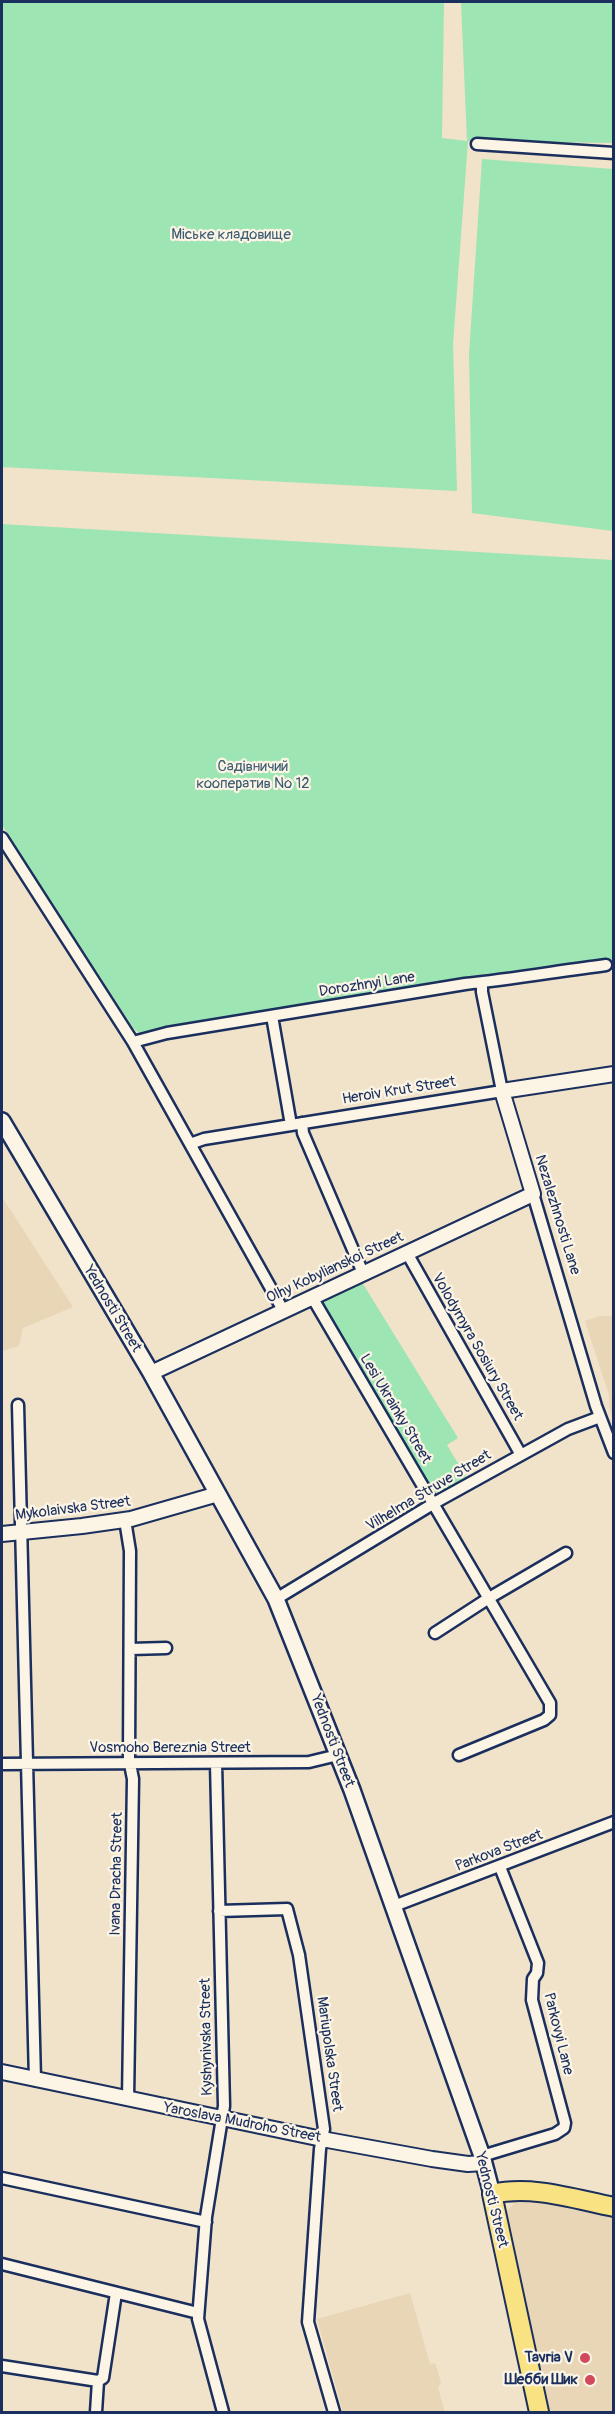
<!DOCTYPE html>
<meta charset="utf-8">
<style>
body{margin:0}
#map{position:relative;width:615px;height:2414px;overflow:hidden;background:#f0e3ca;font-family:Pangolin,sans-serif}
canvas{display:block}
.frame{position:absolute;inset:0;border:3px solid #1b2f5e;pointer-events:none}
</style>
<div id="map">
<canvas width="615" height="2414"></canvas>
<div class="frame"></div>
</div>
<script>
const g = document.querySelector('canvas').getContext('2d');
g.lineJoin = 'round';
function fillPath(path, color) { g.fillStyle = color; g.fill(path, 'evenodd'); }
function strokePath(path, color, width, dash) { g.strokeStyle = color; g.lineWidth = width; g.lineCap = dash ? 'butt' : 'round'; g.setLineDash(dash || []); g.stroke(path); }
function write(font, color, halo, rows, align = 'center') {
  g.font = font + ' Pangolin,sans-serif'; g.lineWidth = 4.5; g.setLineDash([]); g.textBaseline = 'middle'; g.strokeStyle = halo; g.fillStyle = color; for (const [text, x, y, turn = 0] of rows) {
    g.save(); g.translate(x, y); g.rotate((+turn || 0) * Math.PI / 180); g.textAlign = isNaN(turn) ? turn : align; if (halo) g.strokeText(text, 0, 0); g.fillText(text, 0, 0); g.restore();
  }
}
fillPath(new Path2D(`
 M2,1197L73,1307L23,1328L19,1346L2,1351Z
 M600,1316H613V1420L609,1406V1395L585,1321Z
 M535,2198L613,2214V2412H545L505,2213L517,2200Z
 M410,2293L430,2364L435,2363L441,2382L438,2388L445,2412H343L317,2319Z`), '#e8d6b7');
fillPath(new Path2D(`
 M2,2H444L442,138L467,141L461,2H613V143L468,141L453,344L457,491L2,467Z
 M482,159L613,169V531L472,513L469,354Z
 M2,524L613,560V958L608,962L139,1033L133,1028L2,825Z
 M360,1279L458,1438L447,1445L468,1480L444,1493L431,1492L317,1300Z`), '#9de5b3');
const minor = new Path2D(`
 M477,144L614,153
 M2,838L133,1042L283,1310
 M272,1016L291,1125
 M133,1042L167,1033L465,984C512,979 559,971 606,965
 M302,1123L303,1133L363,1273
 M190,1144L204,1139L502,1091L482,992V983
 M533,1194L596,1406L614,1453
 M407,1253L521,1455
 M312,1297L550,1703V1715L544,1720L459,1755
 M18,1405L35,2080
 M125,1520L130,1551L129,1759L133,1779L128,2099
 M276,1599L436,1502L568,1429L600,1417
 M435,1633L489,1598L566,1553
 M130,1649L166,1648
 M216,1763L224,2106L206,2217L198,2319L223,2412
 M2,1764L309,1762L338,1755
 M394,1906L614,1822
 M219,1911L287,1909L299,1955L324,2129L320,2149L308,2322L334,2412
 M482,2156L555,2134L564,2128L565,2123L532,2000L533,1979L537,1973L538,1963L500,1867
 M2,2178L206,2222
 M2,2264L198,2313
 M2,2366L98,2381
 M98,2381L103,2378L116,2293
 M96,2412L98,2381`);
const tertiary = new Path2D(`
 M151,1373L533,1194L502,1091L614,1074
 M2,1534L82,1526L131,1519L218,1494
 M2,2072L322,2139L432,2159L468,2164L484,2163`);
const secondary = new Path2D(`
 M2,1121L151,1373L276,1599L352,1790L482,2156L492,2194`);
const primary = new Path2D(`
 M539,2412L492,2194C532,2185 574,2199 614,2207`);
strokePath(minor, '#1b2f5e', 15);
strokePath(tertiary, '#1b2f5e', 18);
strokePath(secondary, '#1b2f5e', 20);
strokePath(primary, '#1b2f5e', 22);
strokePath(minor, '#fcf5e5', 10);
strokePath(tertiary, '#fcf5e5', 14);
strokePath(secondary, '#fcf5e5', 15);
strokePath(primary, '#f8e281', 18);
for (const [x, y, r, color] of [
 [585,2358,6,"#d1495b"],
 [590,2380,6,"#d1495b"]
]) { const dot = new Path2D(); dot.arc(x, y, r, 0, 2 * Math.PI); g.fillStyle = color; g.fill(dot); strokePath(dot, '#fcf5e5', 2); }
write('15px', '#3c5c73', '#fcf5e5', [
 ["Міське кладовище",231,235],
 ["Садівничий",253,767],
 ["кооператив № 12",253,784]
]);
write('15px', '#1b2f5e', '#fcf5e5', [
 ["Dorozhnyi Lane",367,985,-9],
 ["Heroiv Krut Street",399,1091,-9],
 ["Nezalezhnosti Lane",557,1215,73],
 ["Olhy Kobylianskoi Street",335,1268,-25],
 ["Yednosti Street",112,1309,59],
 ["Volodymyra Sosiury Street",477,1347,60],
 ["Lesi Ukrainky Street",395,1409,59],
 ["Vilhelma Struve Street",429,1491,-31],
 ["Mykolaivska Street",73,1509,-7],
 ["Yednosti Street",332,1741,69],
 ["Vosmoho Bereznia Street",170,1748],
 ["Parkova Street",499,1851,-21],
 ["Ivana Dracha Street",117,1874,-89],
 ["Parkovyi Lane",558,2034,76],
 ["Kyshynivska Street",207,2037,-91],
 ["Mariupolska Street",329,2054,82],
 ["Yaroslava Mudroho Street",242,2123,11],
 ["Yednosti Street",491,2200,76]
]);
write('bold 15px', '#1b2f5e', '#fcf5e5', [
 ["Tavria V",573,2358],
 ["Шебби Шик",578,2380]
], 'right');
</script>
